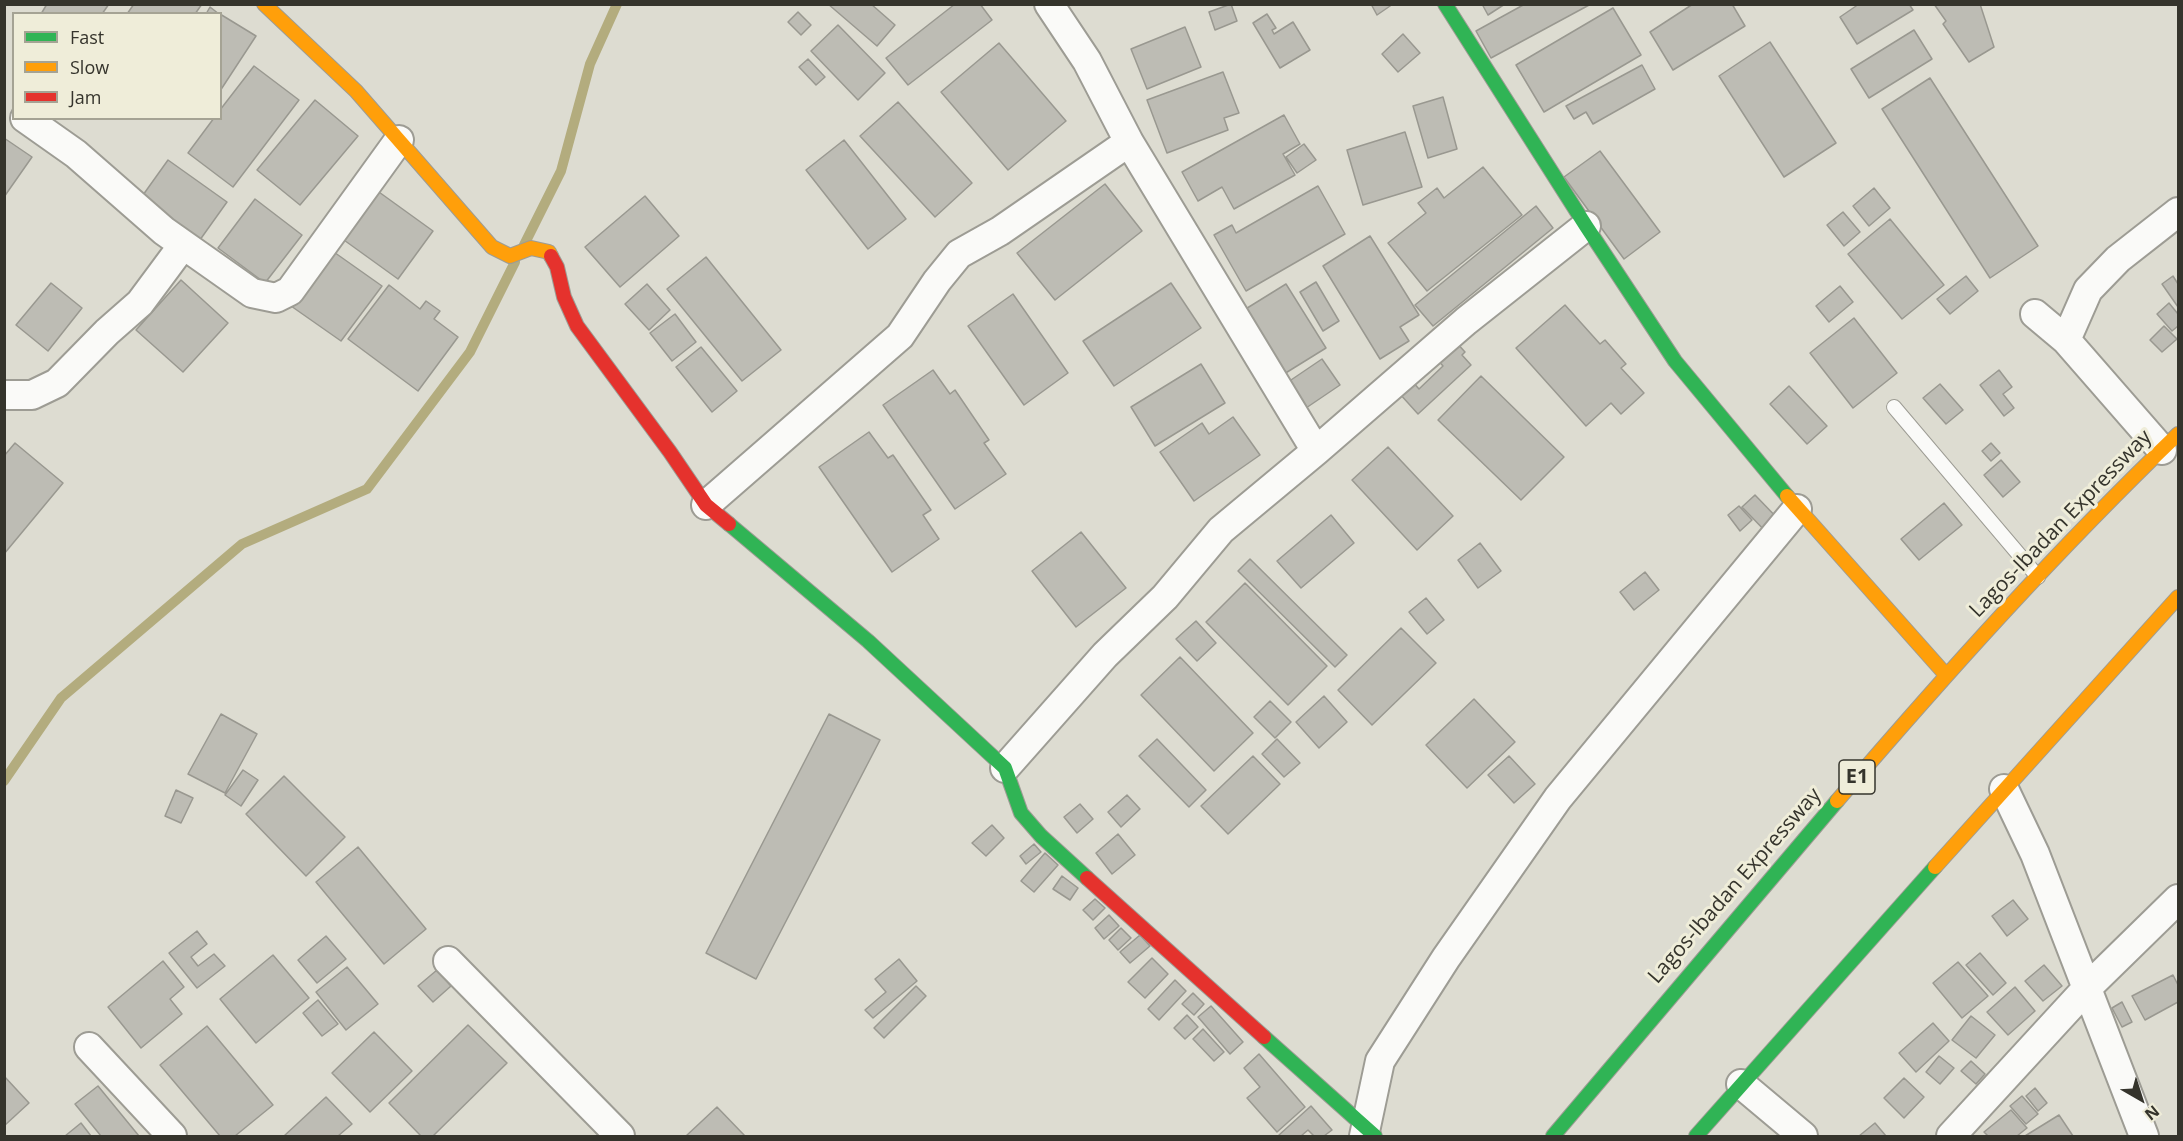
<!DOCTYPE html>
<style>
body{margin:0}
#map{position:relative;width:2183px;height:1141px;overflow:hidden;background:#dddcd1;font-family:"Open Sans",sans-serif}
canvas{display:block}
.frame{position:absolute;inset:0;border:6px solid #35342c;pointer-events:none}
.legend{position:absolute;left:12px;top:12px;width:210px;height:108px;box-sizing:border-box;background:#efedd9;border:2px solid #a5a394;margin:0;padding:8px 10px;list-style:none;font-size:18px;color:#35342c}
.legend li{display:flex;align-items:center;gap:12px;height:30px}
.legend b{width:30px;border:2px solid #a5a394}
.north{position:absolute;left:2111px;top:1069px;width:60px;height:60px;-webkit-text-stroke:4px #efedd9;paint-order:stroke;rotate:141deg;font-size:16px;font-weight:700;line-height:24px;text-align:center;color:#35342c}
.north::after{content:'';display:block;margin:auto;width:21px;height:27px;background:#35342c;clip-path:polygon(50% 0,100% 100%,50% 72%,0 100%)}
</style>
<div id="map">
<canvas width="2183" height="1141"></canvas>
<div class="frame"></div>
<ul class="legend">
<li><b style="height:8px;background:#30b455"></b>Fast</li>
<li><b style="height:8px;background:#ff9f0a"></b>Slow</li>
<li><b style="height:8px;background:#e5322d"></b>Jam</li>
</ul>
<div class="north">N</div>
</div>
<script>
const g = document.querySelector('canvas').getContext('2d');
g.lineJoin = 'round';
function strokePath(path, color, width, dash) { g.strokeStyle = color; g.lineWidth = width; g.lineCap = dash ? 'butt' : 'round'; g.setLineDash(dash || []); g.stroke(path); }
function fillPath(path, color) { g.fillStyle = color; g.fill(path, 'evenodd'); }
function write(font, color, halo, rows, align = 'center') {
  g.font = font + ' "Open Sans",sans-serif'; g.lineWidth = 6; g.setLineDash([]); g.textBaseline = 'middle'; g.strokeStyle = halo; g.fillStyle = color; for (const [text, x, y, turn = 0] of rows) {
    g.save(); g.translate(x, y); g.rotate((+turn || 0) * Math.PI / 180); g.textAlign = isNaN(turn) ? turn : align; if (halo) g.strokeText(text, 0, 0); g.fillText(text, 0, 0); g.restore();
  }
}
strokePath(new Path2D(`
 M524,245L561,171L590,64L617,4
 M4,781L61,698L242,544L367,489L470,352L515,262`), '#b3ac7e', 10);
const building = new Path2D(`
 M47,4H109L102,14H41Z
 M134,4H202L195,14H127Z
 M828,4H871L895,25L877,46Z
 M955,4H980L992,20L908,85L886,58Z
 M1231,4L1237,21L1215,30L1209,12Z
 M1371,4H1393L1377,15Z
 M1482,4H1505L1488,15Z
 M1525,4H1591L1491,58L1476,31Z
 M1693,4H1732L1745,26L1673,70L1650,32Z
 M1859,4H1909L1913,10L1857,44L1840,17Z
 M1934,4H1980L1994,47L1969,62L1943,24L1946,21Z
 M210,7L219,14H206Z
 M1613,8L1641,55L1544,112L1516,65Z
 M798,12L811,25L801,35L788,22Z
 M220,14L256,36L220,91Z
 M1267,14L1276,28L1272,30L1274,34L1293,22L1310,50L1280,68L1253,23Z
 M838,25L885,73L858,100L811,51Z
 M1185,27L1201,67L1147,89L1131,49Z
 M1914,30L1932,59L1869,98L1851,69Z
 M1403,34L1420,53L1398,72L1382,54Z
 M1770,42L1836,143L1784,177L1719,76Z
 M999,43L1066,121L1008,170L941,92Z
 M808,59L825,77L816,85L799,67Z
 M1642,65L1655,89L1593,124L1586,112L1574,119L1566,106Z
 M254,66L299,100L233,187L188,153L214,118H220V110Z
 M1223,72L1239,113L1224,118L1228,130L1167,153L1147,100Z
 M1930,78L2038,246L1990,278L1882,109Z
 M1443,97L1457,149L1428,158L1413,106Z
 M315,100L358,136L300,205L257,170Z
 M898,102L972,183L935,217L860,136Z
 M1284,115L1300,144L1283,154L1295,175L1234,209L1222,187L1198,201L1182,172Z
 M1405,132L1422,187L1363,205L1347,150Z
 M4,138L32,157L4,197Z
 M844,140L906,219L868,249L806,170Z
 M1304,144L1316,160L1297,173L1286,157Z
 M1600,151L1660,232L1624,259L1564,177Z
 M168,160L227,202L197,244L138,202Z
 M1483,167L1522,215L1427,291L1388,243L1426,213L1418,203L1437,188L1444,198Z
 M1105,184L1142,231L1055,300L1017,253Z
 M1318,186L1345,234L1246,291L1214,235L1232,225L1236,233Z
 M372,187L433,231L398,279L337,235Z
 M1874,188L1890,208L1869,226L1853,206Z
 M645,196L679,236L620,287L585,247Z
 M255,199L302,235L265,283L218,248Z
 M1536,206L1553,228L1433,326L1415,305Z
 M1843,212L1860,232L1844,246L1827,225Z
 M1890,219L1944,285L1902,319L1848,254Z
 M1370,236L1419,315L1400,327L1409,341L1380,359L1323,266Z
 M331,250L382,286L341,341L291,306Z
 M706,257L781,350L742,381L667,289Z
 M1966,276L1978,291L1950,314L1937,299Z
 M2173,276L2178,284V307L2162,284Z
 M181,280L228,323L183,372L136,330Z
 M1316,282L1339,321L1323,331L1300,292Z
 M51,283L82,308L48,351L16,325Z
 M1171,283L1201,328L1114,386L1083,341Z
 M647,284L670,310L649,330L625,304Z
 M1286,284L1326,348L1284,374L1244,310Z
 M389,285L420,309L426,301L440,311L434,319L458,337L418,391L348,339Z
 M1840,286L1853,302L1829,322L1816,306Z
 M1013,294L1068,373L1024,405L968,326Z
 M2169,303L2178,314V326L2172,331L2157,314Z
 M1565,305L1600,344L1605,340L1626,364L1621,368L1644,393L1621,414L1611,403L1586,426L1516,348Z
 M675,314L696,342L672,361L650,333Z
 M1854,318L1897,373L1853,408L1810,353Z
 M2164,326L2177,339L2162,352L2150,340Z
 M1455,341L1465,352L1462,355L1471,365L1418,414L1399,393L1412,381L1419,389L1443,366L1436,358Z
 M701,347L737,391L712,412L676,367Z
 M1322,359L1340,385L1306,408L1288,382Z
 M1201,364L1225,403L1155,446L1131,407Z
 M933,370L950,394L955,390L989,440L984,443L1006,474L955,509L883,405Z
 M1999,370L2012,387L2003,394L2014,408L2004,416L1980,385Z
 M1481,376L1564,457L1521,500L1438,420Z
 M1940,384L1963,410L1946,424L1923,398Z
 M1789,386L1827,426L1807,444L1770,404Z
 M1233,417L1260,455L1194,501L1160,452L1202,423L1209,434Z
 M869,432L888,458L893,455L931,510L923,515L939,539L892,572L819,467Z
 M15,443L63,483L4,554V456Z
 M1991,443L2000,453L1991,461L1982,451Z
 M1388,447L1453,516L1417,550L1352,480Z
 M2001,460L2020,482L2003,497L1984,475Z
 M1755,495L1782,523L1769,535L1742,507Z
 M1944,503L1962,525L1919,560L1901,539Z
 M1739,506L1752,520L1740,531L1728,515Z
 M1331,515L1354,543L1301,588L1277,561Z
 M1081,532L1126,588L1076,627L1032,571Z
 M1480,543L1501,571L1478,588L1458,560Z
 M1250,559L1347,655L1335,667L1238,571Z
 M1645,572L1659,590L1634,610L1620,592Z
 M1245,583L1327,666L1288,705L1206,622Z
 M1426,598L1444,620L1427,634L1409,612Z
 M1196,621L1216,643L1197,661L1176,639Z
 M1401,628L1436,663L1372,725L1338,690Z
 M1180,657L1253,733L1214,771L1141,695Z
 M1324,696L1347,722L1319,748L1296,722Z
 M1474,699L1515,742L1467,788L1426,745Z
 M1270,701L1291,722L1275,738L1254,717Z
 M221,714L257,734L225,793L188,774Z
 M829,714L880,740L756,979L706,953Z
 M1157,739L1206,790L1189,807L1139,756Z
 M1277,739L1300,763L1284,777L1262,754Z
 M1253,756L1280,784L1228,834L1201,806Z
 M1509,756L1535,784L1514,803L1488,775Z
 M243,770L258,780L241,806L225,795Z
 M284,776L345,837L306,876L246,814Z
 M176,790L193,798L181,823L165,816Z
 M1127,795L1140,809L1121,827L1108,812Z
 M1080,804L1093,819L1077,833L1064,817Z
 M992,825L1004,838L986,856L972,843Z
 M1118,834L1135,855L1112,874L1096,853Z
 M1034,844L1041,852L1026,864L1020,856Z
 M358,847L426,929L384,964L316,882Z
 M1045,853L1058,865L1034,892L1021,881Z
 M1062,876L1078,888L1070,900L1053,889Z
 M1095,899L1105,908L1093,920L1083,910Z
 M2013,900L2028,919L2007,936L1992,916Z
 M1109,915L1119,926L1104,939L1095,928Z
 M1121,928L1131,938L1118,950L1109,940Z
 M197,931L207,944L191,957L198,966L214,954L225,966L197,988L169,953Z
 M1140,935L1150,946L1130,963L1120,952Z
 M326,936L346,959L317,983L298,960Z
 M1980,953L2006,983L1993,995L1966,965Z
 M273,955L309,998L256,1043L220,999Z
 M1152,958L1168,974L1145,998L1128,982Z
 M899,959L917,981L873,1018L865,1010L886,992L875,979Z
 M163,961L184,987L170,999L182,1014L141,1048L108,1007Z
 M1958,962L1988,996L1962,1018L1933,983Z
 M2044,965L2062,986L2043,1001L2025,981Z
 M347,967L378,1004L346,1030L316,992Z
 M437,970L451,986L433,1002L418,986Z
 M2173,975L2178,985V1002L2145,1020L2132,996Z
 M1175,980L1186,991L1159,1020L1148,1009Z
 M916,986L926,996L884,1038L874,1028Z
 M2015,987L2035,1011L2008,1035L1987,1012Z
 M1193,993L1204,1004L1194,1015L1182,1004Z
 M318,1000L338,1024L322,1036L303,1013Z
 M2122,1002L2132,1022L2122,1027L2112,1008Z
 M1211,1006L1243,1042L1230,1054L1198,1017Z
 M1187,1015L1198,1027L1185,1039L1174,1028Z
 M1971,1016L1995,1035L1976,1058L1952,1040Z
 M1933,1023L1949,1041L1916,1072L1899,1053Z
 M468,1025L507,1063L433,1136H421L389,1103Z
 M207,1026L273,1105L235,1136H220L160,1065Z
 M1203,1029L1224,1052L1214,1061L1193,1039Z
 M374,1032L412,1071L370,1112L332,1073Z
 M1259,1054L1305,1107L1277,1132L1247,1098L1260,1087L1244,1068Z
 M1939,1056L1954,1068L1940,1084L1926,1072Z
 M1971,1061L1985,1074L1976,1084L1961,1071Z
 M4,1076L29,1103L4,1126Z
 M1904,1078L1924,1097L1904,1118L1884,1098Z
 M98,1086L139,1136H101L75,1104Z
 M2035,1088L2047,1103L2038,1111L2026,1096Z
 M2022,1096L2038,1114L2026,1124L2010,1106Z
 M326,1097L352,1124L338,1136H284Z
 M1311,1106L1332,1130L1324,1136H1314L1308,1130L1301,1136H1280L1279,1135Z
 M717,1107L745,1136H686Z
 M2011,1110L2027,1128L2017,1136H1988L1984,1132Z
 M2059,1115L2073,1136H2025Z
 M81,1123L91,1136H65Z
 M1875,1123L1886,1136H1859Z`);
fillPath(building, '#bdbcb4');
strokePath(building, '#999890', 1.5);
const lane = new Path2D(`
 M1894,407L2038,577`);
const street = new Path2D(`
 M1049,4L1087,61L1129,142L1316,451
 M25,118L76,154L164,231L252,293L276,298L290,291L399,140
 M2035,314L2066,340L2162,450
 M2066,340L2088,290L2118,259L2178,212
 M4,395H32L57,383L107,332L140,303L183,245
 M706,505L900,336L937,281L959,254L1000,231L1129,142
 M1005,768L1105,655L1165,597L1221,530L1316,451L1466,321L1586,226
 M2004,789L2035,854L2144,1136
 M448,961L620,1136
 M89,1047L172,1136
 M1741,1084L1803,1136
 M1364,1136L1380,1061L1446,958L1558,798L1797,509
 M1951,1136L2088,987L2178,899`);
const fast = new Path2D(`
 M1445,4L1586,226L1675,361L1787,496
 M729,524L868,641L1005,768L1021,813L1041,836L1087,878
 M1264,1037L1375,1136
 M1553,1136L1837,801
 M1696,1136L1935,867`);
const slow = new Path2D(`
 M264,4L356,91L492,247L510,256L531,248L549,252L551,256
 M1787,496L1946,675
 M1837,801C1946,674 2057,550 2178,434
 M1935,867L2178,597`);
const jam = new Path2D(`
 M551,256L557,267L564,297L577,326L670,452L706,505L729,524
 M1087,878L1264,1037`);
strokePath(lane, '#9d9c94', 16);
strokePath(street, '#9d9c94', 32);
strokePath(fast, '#9d9c94', 16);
strokePath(slow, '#9d9c94', 16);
strokePath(jam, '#9d9c94', 16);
strokePath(lane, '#fafaf8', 14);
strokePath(street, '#fafaf8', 28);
strokePath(fast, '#30b455', 14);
strokePath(slow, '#ff9f0a', 14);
strokePath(jam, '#e5322d', 14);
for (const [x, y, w] of [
 [1857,777,36]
]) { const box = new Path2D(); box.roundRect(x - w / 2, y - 17, w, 34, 4.5); g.fillStyle = '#efedd9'; g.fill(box); strokePath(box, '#35342c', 1.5); }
write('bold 20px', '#35342c', null, [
 ["E1",1857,777]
]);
write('21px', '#35342c', '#efedd9', [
 ["Lagos-Ibadan Expressway",2061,524,-46],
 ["Lagos-Ibadan Expressway",1735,886,-49]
]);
</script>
